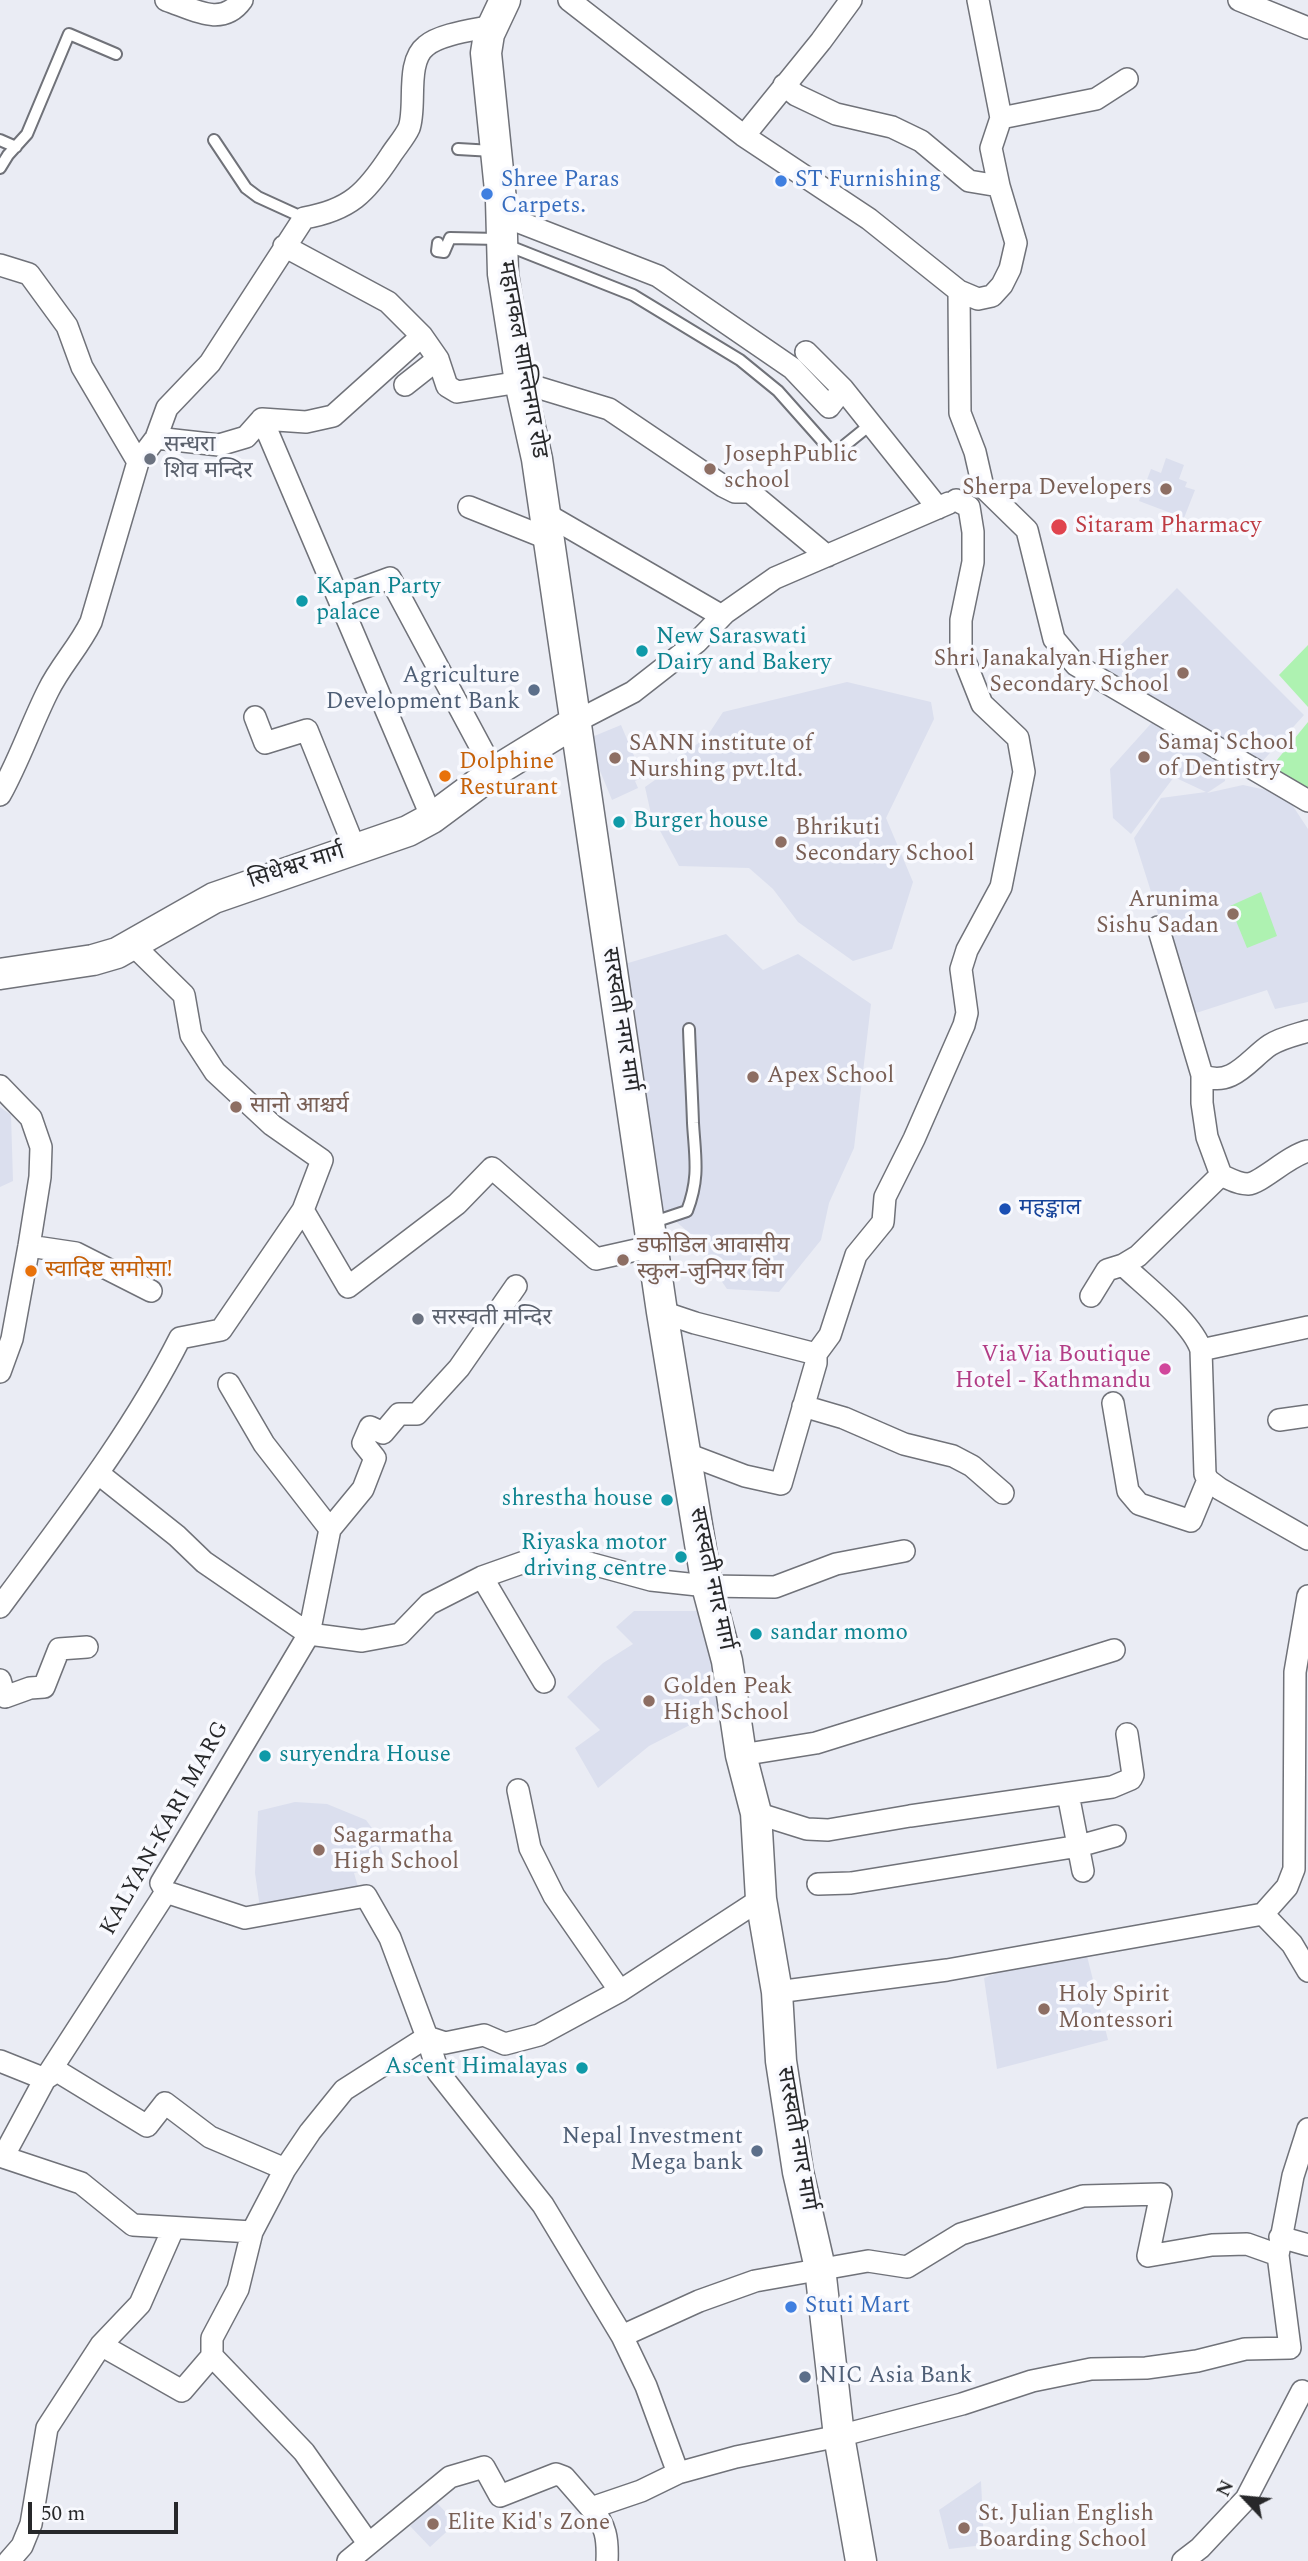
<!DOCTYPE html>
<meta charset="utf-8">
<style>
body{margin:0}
#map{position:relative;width:1308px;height:2561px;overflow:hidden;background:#eaecf4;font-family:Spectral,serif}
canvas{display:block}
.north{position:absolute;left:1210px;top:2463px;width:70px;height:70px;-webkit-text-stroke:5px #f8f9fe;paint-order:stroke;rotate:296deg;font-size:19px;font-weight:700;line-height:28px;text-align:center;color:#27282a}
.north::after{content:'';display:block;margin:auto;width:24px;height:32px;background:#27282a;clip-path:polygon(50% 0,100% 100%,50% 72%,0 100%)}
.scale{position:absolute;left:28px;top:2502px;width:150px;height:32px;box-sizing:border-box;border:4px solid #27282a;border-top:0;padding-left:9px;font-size:21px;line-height:24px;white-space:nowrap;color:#27282a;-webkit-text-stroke:5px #f8f9fe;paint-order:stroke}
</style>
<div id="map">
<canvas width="1308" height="2561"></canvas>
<div class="north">N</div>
<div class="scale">50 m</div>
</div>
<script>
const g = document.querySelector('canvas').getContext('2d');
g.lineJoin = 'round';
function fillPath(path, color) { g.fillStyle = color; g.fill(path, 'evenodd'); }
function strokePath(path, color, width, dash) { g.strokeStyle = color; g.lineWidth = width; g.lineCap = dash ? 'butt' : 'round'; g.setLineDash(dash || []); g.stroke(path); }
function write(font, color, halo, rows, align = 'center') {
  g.font = font + ' Spectral,"Noto Sans Devanagari",serif'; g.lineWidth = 7; g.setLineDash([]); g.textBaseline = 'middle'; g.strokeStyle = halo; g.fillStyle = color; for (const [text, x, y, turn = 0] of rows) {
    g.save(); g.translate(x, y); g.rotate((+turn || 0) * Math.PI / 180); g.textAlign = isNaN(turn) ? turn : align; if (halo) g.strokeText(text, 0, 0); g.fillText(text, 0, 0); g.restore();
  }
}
fillPath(new Path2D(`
 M1166,458L1184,465L1179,479L1187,482L1185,487L1195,490L1184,518L1139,501L1151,469L1161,473Z
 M1177,588L1304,715L1260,764L1108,680L1100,666Z
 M847,682L931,702L934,719L886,818L913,882L892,949L853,961L798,922L773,889L749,868L679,866L651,814L645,787L662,775L678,757L706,738L723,712Z
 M1156,718L1222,753L1225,781L1207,793L1243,785L1285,794L1308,829V1002L1275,1009L1267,990L1190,1015L1134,838L1161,798L1206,792L1174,777L1131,834L1113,818L1110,769Z
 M621,725L643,777L635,781L638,788L612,800L587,739Z
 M726,934L763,970L798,954L871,1004L854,1148L829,1203L821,1240L779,1292L727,1289L687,1231L660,1208L634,1005L618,966Z
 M0,1107L11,1115L13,1181L0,1187Z
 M634,1611H698L727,1706L649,1746L598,1788L575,1748L600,1730L567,1697L603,1663L633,1644L616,1627Z
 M295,1802L327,1804L366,1820L377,1835L386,1865L354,1873L361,1897L261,1915L255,1873L258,1811Z
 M1085,1948L1108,2040L997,2069L984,1978L1023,1963Z
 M981,2481L984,2545L949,2549L939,2510Z
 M436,2502L456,2523L430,2547L410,2526Z`), '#dbdfee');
fillPath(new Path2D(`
 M1308,645V707L1279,675Z
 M1308,722V797L1268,771Z
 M1261,892L1277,936L1247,948L1230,906Z`), '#aef2b1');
const lane = new Path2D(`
 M0,140L16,147
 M214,140L246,188L258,197L304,218
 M458,149L493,151
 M0,168L8,155L27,134L69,34L116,54
 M438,243L437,251L444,252L450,238L499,239
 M504,244L633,295L740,360L778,391L834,454L871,424
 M651,1223L687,1211C700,1177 695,1157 693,1123C692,1092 690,1060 689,1029`);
const street = new Path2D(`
 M166,0C193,9 222,28 242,0
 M569,0L744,136L869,219L959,291L978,299L992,296L1002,285L1010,269L1016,243L999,186L991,148L1001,118L978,0
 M1239,0L1308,28
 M784,85L796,95L836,114L892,127L921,141L969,181L999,186
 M1001,118L1096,99L1127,79
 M744,136L821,41L851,0
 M501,215L658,276L792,368L829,407L843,389L938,508
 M284,246L388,302L422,336L438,359L447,386L457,392L520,382L609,409L723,486L735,492H750L827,556
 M0,265L29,274L67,326L82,367L138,462
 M959,291L960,413L975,452L983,487L1027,530L1054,639L1076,665L1308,801
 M806,352L843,389
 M405,385L438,359
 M262,419L432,818
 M156,438L219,445L246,437L262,419L306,422L333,416L422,336
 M469,507L549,539
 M546,514L722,616
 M338,597L390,578L494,772
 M255,717L265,743L307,730L355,849
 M577,721L633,692L697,642L725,613L775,578L949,503
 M0,795C19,761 31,725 48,691C60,666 79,647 91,622L138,462L156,438L167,408L210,363L304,218C350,210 366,193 391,155C396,147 405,137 409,128C417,107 405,62 426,46C440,34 474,30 492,26
 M1158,927L1202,1075V1103L1207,1137L1221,1175
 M1202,1075C1232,1089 1250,1058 1270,1045C1281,1038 1295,1035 1308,1031
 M0,1086L31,1118L41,1147L40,1177L29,1246L12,1339L0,1372
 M303,1210L348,1287L457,1204L492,1168L596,1259L654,1246
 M29,1246L76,1253L151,1291
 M1123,1265C1145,1286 1193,1323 1201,1350L1205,1474L1208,1480L1220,1489L1308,1539
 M1091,1296L1107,1270L1123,1265L1138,1256L1221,1175C1230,1179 1238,1184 1248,1184C1261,1183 1288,1156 1308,1151
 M662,1312L695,1323L816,1354
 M1201,1350L1308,1327
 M229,1384L264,1444L330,1529
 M1113,1403L1128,1491L1139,1504L1191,1521L1208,1480
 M803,1406L844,1418L904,1444L953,1456L972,1466L1003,1493
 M1279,1420L1308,1416
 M687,1454L745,1476L781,1484L816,1363V1354L830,1335L856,1255L883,1222L885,1197L914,1139L964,1025L967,1013L961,969L967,950L1001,887L1024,772L1018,738L982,704L961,651V620L973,562V532L969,507L956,500
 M99,1474L177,1536L204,1562L309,1634L362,1641L400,1634L429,1604L482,1577L547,1554L563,1556L651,1580L707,1586L775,1587L836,1564L904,1551
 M482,1577L544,1682
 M0,1607C64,1520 131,1435 180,1338L221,1330L303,1210L322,1160L272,1125L215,1072L191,1035L184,995L133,945
 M0,1680L5,1697L30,1688L44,1687L59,1649L87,1647
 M741,1755L816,1743L1114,1650
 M518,1790L530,1848L554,1896L620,1991
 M1068,1794L1083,1871
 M756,1813L807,1829L828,1830L910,1816L1112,1787L1131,1779L1133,1775L1127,1734
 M818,1884L851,1883L1079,1846L1115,1836
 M166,1892L245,1918L366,1896L390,1938L427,2037L445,2043L484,2035L505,2044L539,2035L620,1991L761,1899
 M1263,1914L1287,1887L1294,1869L1295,1672L1308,1596
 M777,1992L947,1970L1263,1914L1292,1944L1308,1971
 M0,2061L45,2079L57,2071L147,2126L165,2103L210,2137L285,2169
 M0,2156L81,2183L133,2225L252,2232
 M3,2157L45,2079L166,1892L161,1883L309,1634L330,1529L363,1489L375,1458L363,1443L370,1427L383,1433L399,1414H417L459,1368L516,1286
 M1280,2237L1308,2245
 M622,2336L646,2386L678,2473
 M101,2345L182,2391L212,2356L304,2452L368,2543
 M212,2356V2338L238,2289L252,2232L285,2169L310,2132L344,2090L427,2037L438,2072L543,2205L622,2336L699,2301L755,2281L868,2261L907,2267L961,2234L1083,2196L1161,2194L1148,2256L1212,2245L1247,2244L1278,2255
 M591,2508C606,2525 608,2539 607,2561
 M9,2561L22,2546L31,2524L47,2428L101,2345L140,2304L173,2229
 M348,2561L450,2477L484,2467L500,2496L556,2474L564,2477L591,2508L641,2491L678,2473L736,2457L839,2436L962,2404L1032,2381L1091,2369L1146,2368L1197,2361L1245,2349L1290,2348L1278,2255L1293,2176L1308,2129
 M1183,2561L1200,2548L1246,2499L1302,2391`);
const secondary = new Path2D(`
 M505,0L489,34L486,53L501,200L503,274L520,382L537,459L662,1312L707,1586L727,1661L741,1755L756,1813L761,1899L777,1992L781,2061L798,2172L820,2268L839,2436L861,2561
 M0,974L93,960L117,953L214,898L408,831L432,818L494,772L577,721`);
strokePath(lane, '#707279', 14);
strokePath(street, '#707279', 24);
strokePath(secondary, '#707279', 33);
strokePath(lane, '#fff', 10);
strokePath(street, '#fff', 21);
strokePath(secondary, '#fff', 30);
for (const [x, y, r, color] of [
 [781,181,7,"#3f7fe0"],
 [487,194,7,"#3f7fe0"],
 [150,459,7,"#6b7280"],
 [710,469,7,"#8d6e63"],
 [1166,489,7,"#8d6e63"],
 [1059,527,9,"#e0444e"],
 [302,601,7,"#0f9aa8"],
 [642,651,7,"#0f9aa8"],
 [1183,673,7,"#8d6e63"],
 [534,690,7,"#5c6f8a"],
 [1144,757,7,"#8d6e63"],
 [615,758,7,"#8d6e63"],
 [445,776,7,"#e8710a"],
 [619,822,7,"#0f9aa8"],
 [781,842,7,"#8d6e63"],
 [1233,914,7,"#8d6e63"],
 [753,1077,7,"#8d6e63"],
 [236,1107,7,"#8d6e63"],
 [1005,1209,7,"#1a4fb4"],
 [623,1260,7,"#8d6e63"],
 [31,1271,7,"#e8710a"],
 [418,1319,7,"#6b7280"],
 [1165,1369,7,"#d1479c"],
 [667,1500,7,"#0f9aa8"],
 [681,1557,7,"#0f9aa8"],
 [756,1634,7,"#0f9aa8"],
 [649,1701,7,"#8d6e63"],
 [265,1756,7,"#0f9aa8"],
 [319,1850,7,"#8d6e63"],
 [1044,2009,7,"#8d6e63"],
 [582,2068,7,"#0f9aa8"],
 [757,2151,7,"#5c6f8a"],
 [791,2307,7,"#3f7fe0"],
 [805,2377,7,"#5c6f8a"],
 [433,2524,7,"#8d6e63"],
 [964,2528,7,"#8d6e63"]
]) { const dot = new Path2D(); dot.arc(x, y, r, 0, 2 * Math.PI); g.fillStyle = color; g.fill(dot); strokePath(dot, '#f8f9fe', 2.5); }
write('23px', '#366cbe', '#f8f9fe', [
 ["Shree Paras",501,181],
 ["Carpets.",501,207],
 ["ST Furnishing",795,181],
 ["Stuti Mart",805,2307]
], 'left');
write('23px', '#27282a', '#f8f9fe', [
 ["महानकल सान्तिनगर रोड",521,360,80],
 ["सिधेश्वर मार्ग",297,868,-18],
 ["सरस्वती नगर मार्ग",619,1020,81],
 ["सरस्वती नगर मार्ग",710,1579,78],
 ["KALYAN-KARI MARG",166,1829,-61],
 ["सरस्वती नगर मार्ग",795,2139,80]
]);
write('23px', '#5b616d', '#f8f9fe', [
 ["सन्धरा",164,446],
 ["शिव मन्दिर",164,472],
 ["सरस्वती मन्दिर",432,1319]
], 'left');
write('23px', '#785e54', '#f8f9fe', [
 ["JosephPublic",724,456],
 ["school",724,482],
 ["Sherpa Developers",1152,489,"right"],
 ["Shri Janakalyan Higher",1169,660,"right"],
 ["Secondary School",1169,686,"right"],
 ["Samaj School",1158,744],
 ["of Dentistry",1158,770],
 ["SANN institute of",629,745],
 ["Nurshing pvt.ltd.",629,771],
 ["Bhrikuti",795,829],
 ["Secondary School",795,855],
 ["Arunima",1219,901,"right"],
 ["Sishu Sadan",1219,927,"right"],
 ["Apex School",767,1077],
 ["सानो आश्चर्य",250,1107],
 ["डफोडिल आवासीय",637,1247],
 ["स्कुल-जुनियर विंग",637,1273],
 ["Golden Peak",663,1688],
 ["High School",663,1714],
 ["Sagarmatha",333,1837],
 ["High School",333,1863],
 ["Holy Spirit",1058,1996],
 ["Montessori",1058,2022],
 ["St. Julian English",978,2515],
 ["Boarding School",978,2541],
 ["Elite Kid's Zone",447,2524]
], 'left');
write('23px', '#be3a42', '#f8f9fe', [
 ["Sitaram Pharmacy",1075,527]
], 'left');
write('23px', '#0d838f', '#f8f9fe', [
 ["Kapan Party",316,588],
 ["palace",316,614],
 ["New Saraswati",656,638],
 ["Dairy and Bakery",656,664],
 ["Burger house",633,822],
 ["shrestha house",653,1500,"right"],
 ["Riyaska motor",667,1544,"right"],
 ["driving centre",667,1570,"right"],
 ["sandar momo",770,1634],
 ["suryendra House",279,1756],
 ["Ascent Himalayas",568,2068,"right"]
], 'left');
write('23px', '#4e5e75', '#f8f9fe', [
 ["Agriculture",520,677],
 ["Development Bank",520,703],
 ["Nepal Investment",743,2138],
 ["Mega bank",743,2164],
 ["NIC Asia Bank",819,2377,"left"]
], 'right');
write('23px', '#c56008', '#f8f9fe', [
 ["Dolphine",459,763],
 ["Resturant",459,789],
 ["स्वादिष्ट समोसा!",45,1271]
], 'left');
write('23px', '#164399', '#f8f9fe', [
 ["महङ्काल",1019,1209]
], 'left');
write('23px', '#b23c85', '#f8f9fe', [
 ["ViaVia Boutique",1151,1356],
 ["Hotel - Kathmandu",1151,1382]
], 'right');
</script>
